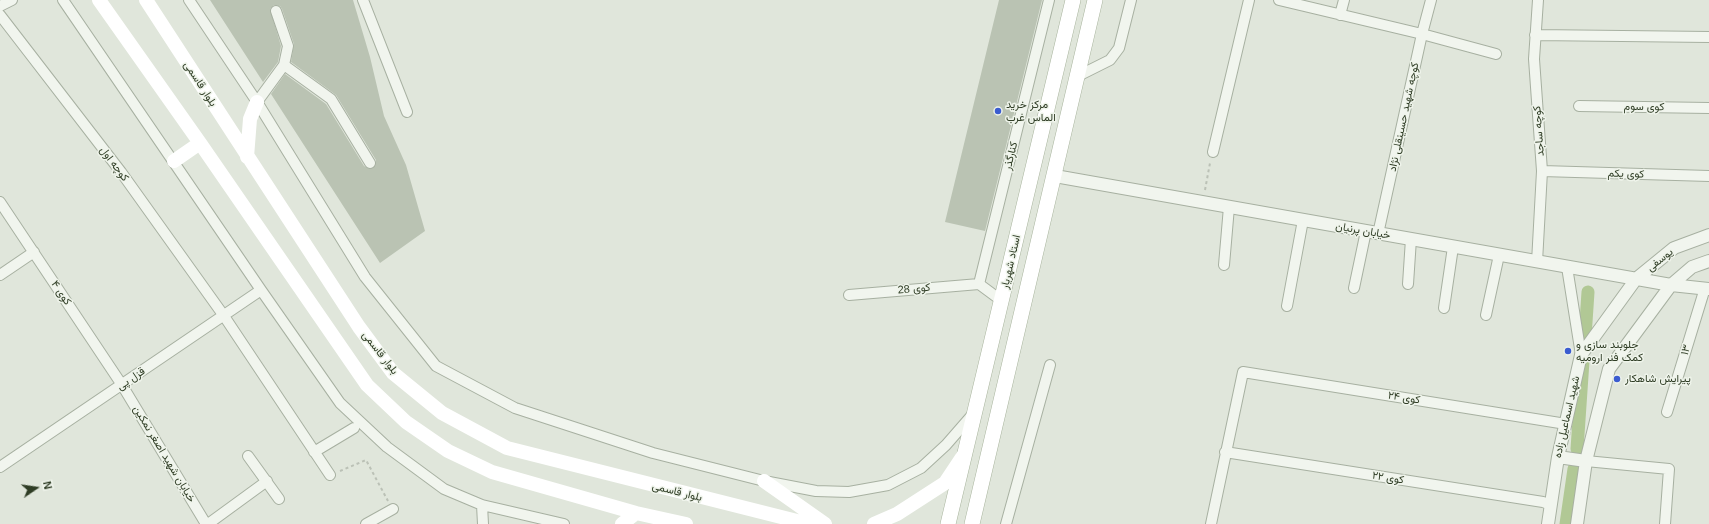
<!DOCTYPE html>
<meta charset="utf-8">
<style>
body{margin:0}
#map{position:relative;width:1709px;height:524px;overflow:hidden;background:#e0e6db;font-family:Helvetica,sans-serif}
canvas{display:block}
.north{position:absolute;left:16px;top:468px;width:40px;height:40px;-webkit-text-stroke:3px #eff4eb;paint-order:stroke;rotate:77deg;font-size:11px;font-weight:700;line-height:16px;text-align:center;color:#2f3d25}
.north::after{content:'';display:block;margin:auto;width:14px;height:18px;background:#2f3d25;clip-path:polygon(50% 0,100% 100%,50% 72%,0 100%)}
</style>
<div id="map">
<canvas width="1709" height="524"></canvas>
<div class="north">N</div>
</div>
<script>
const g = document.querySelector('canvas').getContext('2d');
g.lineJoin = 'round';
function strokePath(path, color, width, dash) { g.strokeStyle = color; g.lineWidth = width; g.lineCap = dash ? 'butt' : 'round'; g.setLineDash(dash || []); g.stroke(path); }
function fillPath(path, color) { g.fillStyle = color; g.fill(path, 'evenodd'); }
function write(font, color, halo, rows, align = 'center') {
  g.font = font + ' Helvetica,Vazirmatn,sans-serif'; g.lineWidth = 3; g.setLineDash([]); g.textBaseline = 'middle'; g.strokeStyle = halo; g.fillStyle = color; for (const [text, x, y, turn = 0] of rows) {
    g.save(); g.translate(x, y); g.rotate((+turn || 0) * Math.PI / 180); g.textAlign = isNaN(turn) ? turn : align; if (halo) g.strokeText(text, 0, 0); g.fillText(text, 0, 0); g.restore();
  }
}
strokePath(new Path2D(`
 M1585,337L1588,292
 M1577,449L1583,361
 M1566,524L1574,469`), '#b1c895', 13);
fillPath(new Path2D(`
 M210,0H353L370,57L384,116L406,165L425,231L380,263L271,94L285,74L326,104L364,166L370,169L375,166L376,160L336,95L291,62L294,44L282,9L280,6L274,5L270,9L281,46L278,62L263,82Z
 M999,0H1042L985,231L945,222Z`), '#bac3b3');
const minor = new Path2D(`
 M63,0L261,290L340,403L387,447L444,489L482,505L564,524
 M189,0L257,102L365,277L436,366L515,408L653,453L764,481L816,491L849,492L888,485L921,468L946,445L973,414
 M363,0L407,112
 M1279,0L1422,34L1496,54
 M0,6L12,0
 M0,15L121,172L224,316L330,475
 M1340,15L1344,0
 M1535,35L1709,37
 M284,65L331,99L370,163
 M1078,76L1110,60L1119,48L1131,0
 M257,102L284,65L288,46L276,11
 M1579,106L1709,108
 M1213,152L1249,0
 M1542,171L1709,176
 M0,202L122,385L206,524
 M1378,234L1422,34L1431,0
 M1537,262L1542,171L1534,59L1538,0
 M1224,265L1229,207
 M1567,267L1581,355
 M0,275L34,252
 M1408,284L1411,239
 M1354,288L1366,231
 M849,295L979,284
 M1002,301L979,284L1049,0
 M1287,306L1303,220
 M1444,308L1453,247
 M1486,315L1499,255
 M1667,412L1705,288
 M314,452L354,428
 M1225,452L1543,502L1551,505
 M248,456L279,499
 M1586,461L1669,469L1665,524
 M0,467L261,290
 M482,505L483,524
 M208,524L267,481
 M366,524L393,509
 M1006,524L1050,365
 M1211,524L1243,372L1566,424`);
const tertiary = new Path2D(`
 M1055,176L1671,285L1709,289
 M1558,457L1586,461
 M1548,524L1558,457L1581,355L1636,279L1674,248L1709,235
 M1577,524L1586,461L1609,369L1671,285L1692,267L1709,261`);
const primary = new Path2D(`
 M948,524L1073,0
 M972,524L1095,0`);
strokePath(minor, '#a7b0a1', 12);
strokePath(tertiary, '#a7b0a1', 14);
strokePath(primary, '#a6b29b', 16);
strokePath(new Path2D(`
 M1205,190L1210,163
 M340,471L366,460L388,501`), '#bbc1b6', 2, [3, 3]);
strokePath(minor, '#f1f5ee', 10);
strokePath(tertiary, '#f1f5ee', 12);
strokePath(new Path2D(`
 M99,0L200,143L367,385L406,422L448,451L492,472L636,513L686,524
 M146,0L359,327L393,373L442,413L507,448L809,524
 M247,157L250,119L257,102
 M174,161L200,143
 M764,481L825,524
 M622,524L636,513
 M874,524L897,514L945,483L963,456`), '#fff', 14);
strokePath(primary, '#fff', 15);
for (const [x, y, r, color] of [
 [998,111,4,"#3b5cd0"],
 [1568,351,4,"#3b5cd0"],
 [1617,379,4,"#3b5cd0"]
]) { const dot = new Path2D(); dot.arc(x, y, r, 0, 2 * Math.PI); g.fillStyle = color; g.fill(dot); strokePath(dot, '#eff4eb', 1.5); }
write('11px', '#2f3d25', '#eff4eb', [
 ["بلوار قاسمی",200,84,57],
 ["کوی سوم",1644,107,1],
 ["کوچه شهید حسینقلی نژاد",1404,117,-78],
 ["کوچه ساجد",1539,131,-94],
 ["کنارگذر",1011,156,-76],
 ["کوچه اول",114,164,53],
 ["کوی یکم",1626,174,2],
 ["خیابان پرنیان",1363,231,10],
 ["یوسفی",1660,260,-39],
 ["استاد شهریار",1011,262,-77],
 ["کوی 28",914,289,-5],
 ["کوی ۴",61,293,56],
 ["۱۳",1686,350,-73],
 ["بلوار قاسمی",380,353,52],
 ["قزل پی",131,379,-34],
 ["کوی ۲۴",1404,398,9],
 ["شهید اسماعیل زاده",1567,417,-77],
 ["خیابان شهید اصغر نمکین",164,454,59],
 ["کوی ۲۲",1388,478,9],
 ["بلوار قاسمی",677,492,14]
]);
write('11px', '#2f3d25', '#eff4eb', [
 ["مرکز خرید",1006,105],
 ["الماس غرب",1006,118],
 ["جلوبند سازی و",1576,345],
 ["کمک فنر ارومیه",1576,358],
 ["پیرایش شاهکار",1625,379]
], 'left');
</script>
